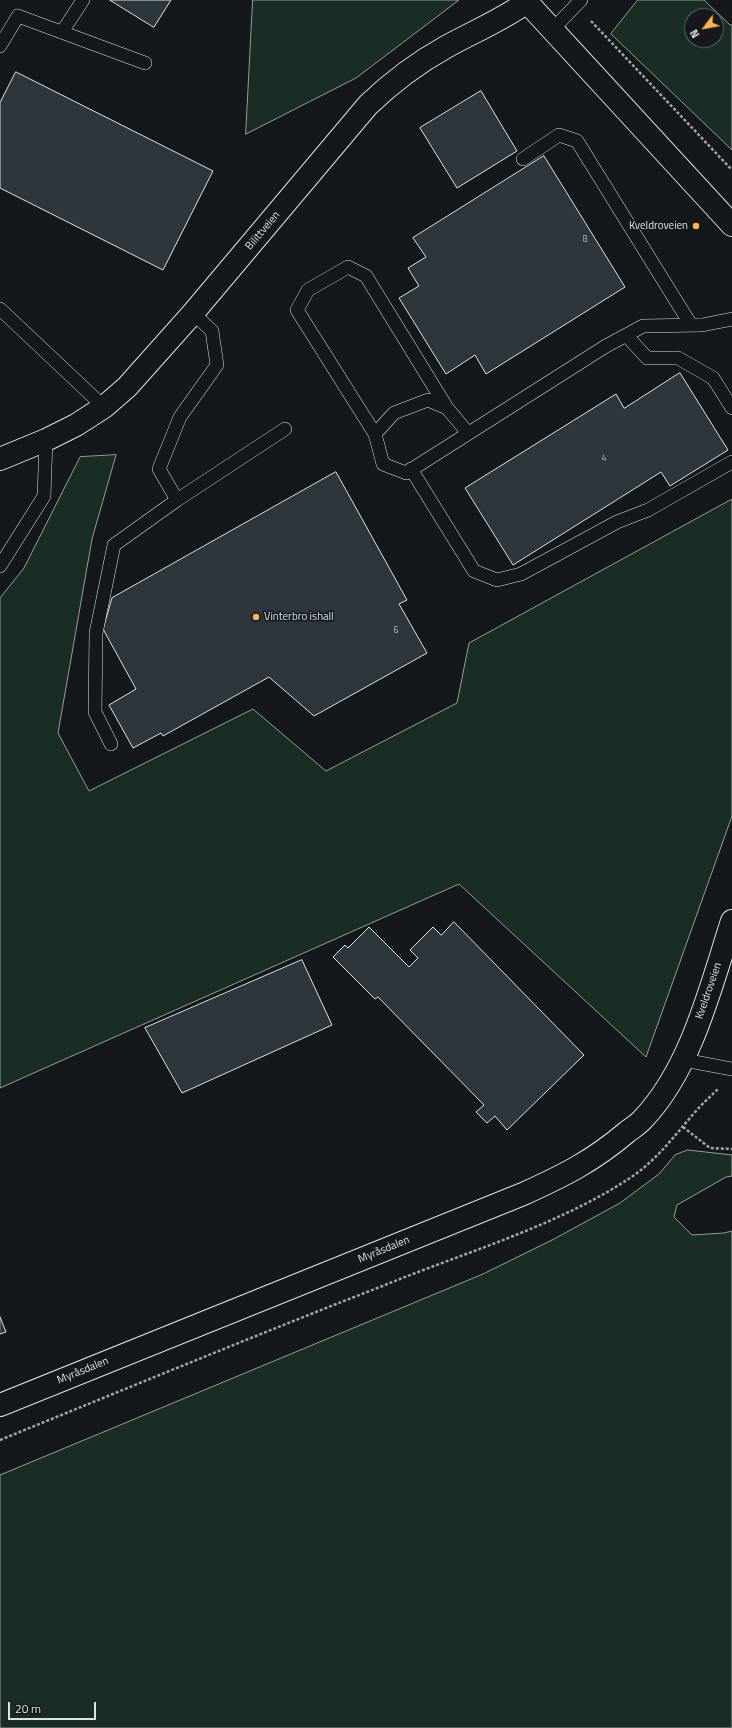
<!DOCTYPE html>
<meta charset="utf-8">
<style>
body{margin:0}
#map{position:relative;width:732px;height:1728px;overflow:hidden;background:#14181c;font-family:"Titillium Web",sans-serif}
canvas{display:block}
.north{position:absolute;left:684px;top:8px;width:40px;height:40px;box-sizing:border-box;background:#14181c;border:1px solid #626a69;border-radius:50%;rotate:238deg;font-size:11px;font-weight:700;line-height:16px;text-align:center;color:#d8e6dc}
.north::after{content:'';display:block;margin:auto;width:14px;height:18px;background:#ffb74d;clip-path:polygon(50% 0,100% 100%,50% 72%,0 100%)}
.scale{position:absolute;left:8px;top:1702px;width:88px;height:18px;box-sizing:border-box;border:2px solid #d8e6dc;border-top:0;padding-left:5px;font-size:12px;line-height:14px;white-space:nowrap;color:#d8e6dc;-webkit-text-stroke:3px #14181c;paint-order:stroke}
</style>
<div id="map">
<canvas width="732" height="1728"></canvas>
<div class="north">N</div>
<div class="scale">20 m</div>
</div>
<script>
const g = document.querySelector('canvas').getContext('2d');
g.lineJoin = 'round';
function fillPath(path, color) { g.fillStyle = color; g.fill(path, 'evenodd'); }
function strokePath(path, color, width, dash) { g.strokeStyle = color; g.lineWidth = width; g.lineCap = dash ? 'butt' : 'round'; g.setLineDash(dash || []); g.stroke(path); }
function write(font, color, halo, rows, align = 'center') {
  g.font = font + ' "Titillium Web",sans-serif'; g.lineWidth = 3; g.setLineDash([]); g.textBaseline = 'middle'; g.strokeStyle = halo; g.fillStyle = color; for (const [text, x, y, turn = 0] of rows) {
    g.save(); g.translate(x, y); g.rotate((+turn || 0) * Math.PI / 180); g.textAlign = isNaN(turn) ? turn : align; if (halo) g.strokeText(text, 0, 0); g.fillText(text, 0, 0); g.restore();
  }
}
const green = new Path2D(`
 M253,0H459L356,78L246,134Z
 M638,0H704L730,25H732V150L611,34ZM692,16H716V40H692Z
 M116,455L92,539L58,733L89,791L253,709L326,771L457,703L469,643L732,499V816L646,1057L459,884L0,1088V598L24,568L80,457Z
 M688,1150L732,1155V1176L726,1177L677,1205L674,1217L692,1235L724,1233L732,1231V1728H0V1475L483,1274L554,1239L620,1203L659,1174L675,1155Z`);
fillPath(green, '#1a2d24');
strokePath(green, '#939e99', 1);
const building = new Path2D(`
 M110,0H171L154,27Z
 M16,72L213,171L163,270L0,188V103Z
 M481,91L517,151L457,188L420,128Z
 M544,156L625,287L486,374L475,355L446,374L399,298L419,286L408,268L426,257L413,238Z
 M680,373L728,450L670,486L661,472L513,565L465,488L616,394L624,408Z
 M336,472L407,600L399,604L427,653L314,716L269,677L163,736L161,733L133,748L109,705L136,689L103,629L112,598Z
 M454,922L584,1055L507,1130L495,1116L487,1123L476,1112L484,1105L378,997L375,999L333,957L345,945L348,948L369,927L409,967L418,958L410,950L433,927L441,935Z
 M302,960L332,1025L182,1093L145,1028Z
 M0,1317L6,1332L0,1334Z`);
fillPath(building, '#2c363c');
strokePath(building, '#d8e6dc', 1);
const lane = new Path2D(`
 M552,30L581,0
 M62,32L83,0
 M0,46L18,16L145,63
 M523,159L559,135L577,141L691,325
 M0,309L104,407
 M626,335L647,358H678L713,378L732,408
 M468,433L447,408L428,400L394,413L375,434L383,464L406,473L606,346L643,326L702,325L732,319
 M375,434L297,310L308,290L348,267L366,276L447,408
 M411,469L474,571L497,580L521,574L617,522L648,510L732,462
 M177,500L159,469L180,417L217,365L212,331L193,313
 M0,566L44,496L46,440
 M111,744L95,712L96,633L114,545L177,500L285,429
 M684,1060L732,1069`);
const street = new Path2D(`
 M525,0L732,225
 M0,459L46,440L76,425L104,407L127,387L193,313L368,105C392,82 417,63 446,47C473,32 502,20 527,2
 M0,1405L523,1194C563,1176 593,1161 627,1132C632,1128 639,1124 643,1119C691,1069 711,986 732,921`);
strokePath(lane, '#d8e6dc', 14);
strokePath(street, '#d8e6dc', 24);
strokePath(new Path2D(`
 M591,21L732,170
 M683,1127L710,1148L732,1149
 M0,1440C128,1388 256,1335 385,1285C466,1252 557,1226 630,1178C657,1160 675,1135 696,1111C703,1103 711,1096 719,1088`), '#9da8a2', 2.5, [3, 2]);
strokePath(lane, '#14181c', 13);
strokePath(street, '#14181c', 22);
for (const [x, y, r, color] of [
 [696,226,4,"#ffb74d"],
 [256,617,4,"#ffb74d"]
]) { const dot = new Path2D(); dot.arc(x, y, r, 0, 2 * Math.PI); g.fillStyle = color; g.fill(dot); strokePath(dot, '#14181c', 1.5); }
write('9px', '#adbab4', null, [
 ["8",585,240],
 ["4",604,459],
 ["6",396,631]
]);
write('11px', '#d8e6dc', '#14181c', [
 ["Kveldroveien",688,226],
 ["Vinterbro ishall",264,617,"left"]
], 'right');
write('11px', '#d8e6dc', '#14181c', [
 ["Bilittveien",263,231,-50],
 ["Kveldroveien",709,991,-71],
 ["Myråsdalen",384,1250,-22],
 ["Myråsdalen",83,1371,-22]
]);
</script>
